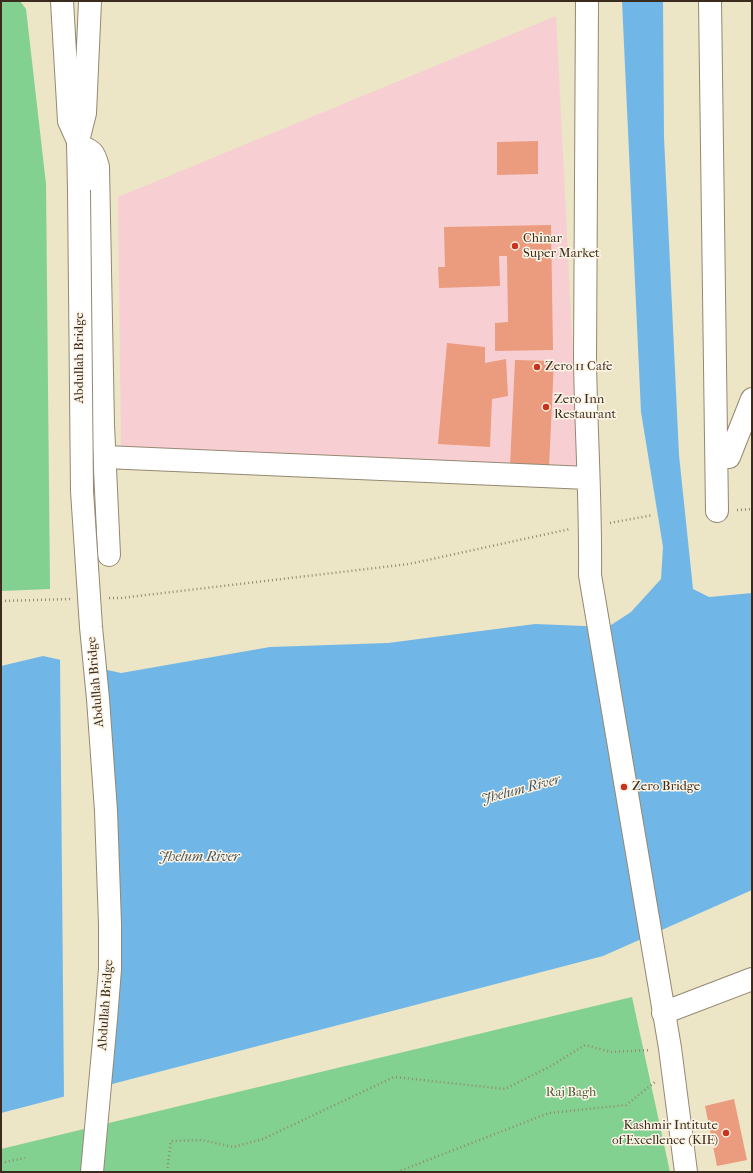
<!DOCTYPE html>
<style>
body{margin:0}
#map{position:relative;width:753px;height:1173px;overflow:hidden;background:#ece5c6;font-family:"IM FELL French Canon",serif}
canvas{display:block}
.frame{position:absolute;inset:0;border:2px solid #3b2a1e;pointer-events:none}
</style>
<div id="map">
<canvas width="753" height="1173"></canvas>
<div class="frame"></div>
</div>
<script>
const g = document.querySelector('canvas').getContext('2d');
g.lineJoin = 'round';
function fillPath(path, color) { g.fillStyle = color; g.fill(path, 'evenodd'); }
function strokePath(path, color, width, dash) { g.strokeStyle = color; g.lineWidth = width; g.lineCap = dash ? 'butt' : 'round'; g.setLineDash(dash || []); g.stroke(path); }
function write(font, color, halo, rows, align = 'center') {
  g.font = font + ' "IM FELL French Canon",serif'; g.lineWidth = 3; g.setLineDash([]); g.textBaseline = 'middle'; g.strokeStyle = halo; g.fillStyle = color; for (const [text, x, y, turn = 0] of rows) {
    g.save(); g.translate(x, y); g.rotate((+turn || 0) * Math.PI / 180); g.textAlign = isNaN(turn) ? turn : align; if (halo) g.strokeText(text, 0, 0); g.fillText(text, 0, 0); g.restore();
  }
}
fillPath(new Path2D(`
 M556,16L579,476L121,450L118,197Z`), '#f7cfd3');
fillPath(new Path2D(`
 M1,1H20L26,9L46,184L50,589L1,591Z
 M632,997L670,1172H1V1149Z`), '#82d191');
fillPath(new Path2D(`
 M622,1H663L664,137L679,455L693,589L709,597L752,593V890L603,956L1,1113V666L43,656L121,673L270,647L388,643L535,624L608,627L631,612L661,579L663,547L641,412Z`), '#70b7e7');
fillPath(new Path2D(`
 M60,658L100,667L104,1088L64,1098Z`), '#ece5c6');
fillPath(new Path2D(`
 M538,141V174L497,175V142Z
 M551,225L553,350L495,351V323L508,322L507,256H499L500,286L439,288L438,267H445L444,227Z
 M447,343L485,347V363L506,359L508,396L492,399L490,447L438,444Z
 M515,360L554,361L549,467L510,466Z
 M734,1099L747,1160L717,1166L705,1106Z`), '#eb9b7e');
const minor = new Path2D(`
 M587,1C587,121 585,241 585,360C586,432 591,503 590,575L670,1048L686,1172
 M710,1L717,511
 M78,145C92,151 94,151 98,167L103,425L109,555
 M105,457L588,478
 M729,457L752,399
 M663,1013L752,979`);
const major = new Path2D(`
 M62,1L69,121L78,141
 M79,190L78,141L85,113L90,1`);
strokePath(minor, '#948872', 24);
strokePath(major, '#948872', 24);
strokePath(new Path2D(`
 M737,510L752,509
 M610,523L653,515
 M109,598H121L409,564L570,529
 M1,601L70,599
 M1,1163L25,1158
 M167,1172L171,1141L202,1140L233,1147L263,1139L394,1077L505,1089L551,1066L585,1045L611,1052L651,1050
 M397,1172L549,1113L626,1105L655,1082`), '#948872', 2.5, [1, 3]);
strokePath(minor, '#fff', 22);
strokePath(major, '#fff', 22);
const majorBridge = new Path2D(`
 M79,190L82,491L91,627L98,699L106,811L110,924V969L106,1019L92,1172`);
strokePath(majorBridge, '#948872', 24, []);
strokePath(majorBridge, '#fff', 22);
for (const [x, y, r, color] of [
 [515,246,4,"#c8321e"],
 [537,367,4,"#c8321e"],
 [546,407,4,"#c8321e"],
 [624,787,4,"#c8321e"],
 [726,1133,4,"#c8321e"]
]) { const dot = new Path2D(); dot.arc(x, y, r, 0, 2 * Math.PI); g.fillStyle = color; g.fill(dot); strokePath(dot, '#fcf5e5', 1.5); }
write('13px', '#3b2a1e', '#fcf5e5', [
 ["Chinar",523,239],
 ["Super Market",523,254],
 ["Zero 11 Cafe",545,367],
 ["Zero Inn",554,400],
 ["Restaurant",554,415],
 ["Zero Bridge",632,787],
 ["Kashmir Intitute",718,1126,"right"],
 ["of Excellence (KIE)",718,1141,"right"]
], 'left');
write('13px', '#3b2a1e', '#fcf5e5', [
 ["Abdullah Bridge",80,358,-90],
 ["Abdullah Bridge",96,682,-95],
 ["Abdullah Bridge",106,1005,-86]
]);
write('13px', '#505c40', '#fcf5e5', [
 ["Raj Bagh",571,1093]
]);
write('italic 14px', '#4b545a', '#fcf5e5', [
 ["Jhelum River",521,790,-15],
 ["Jhelum River",199,858]
]);
</script>
